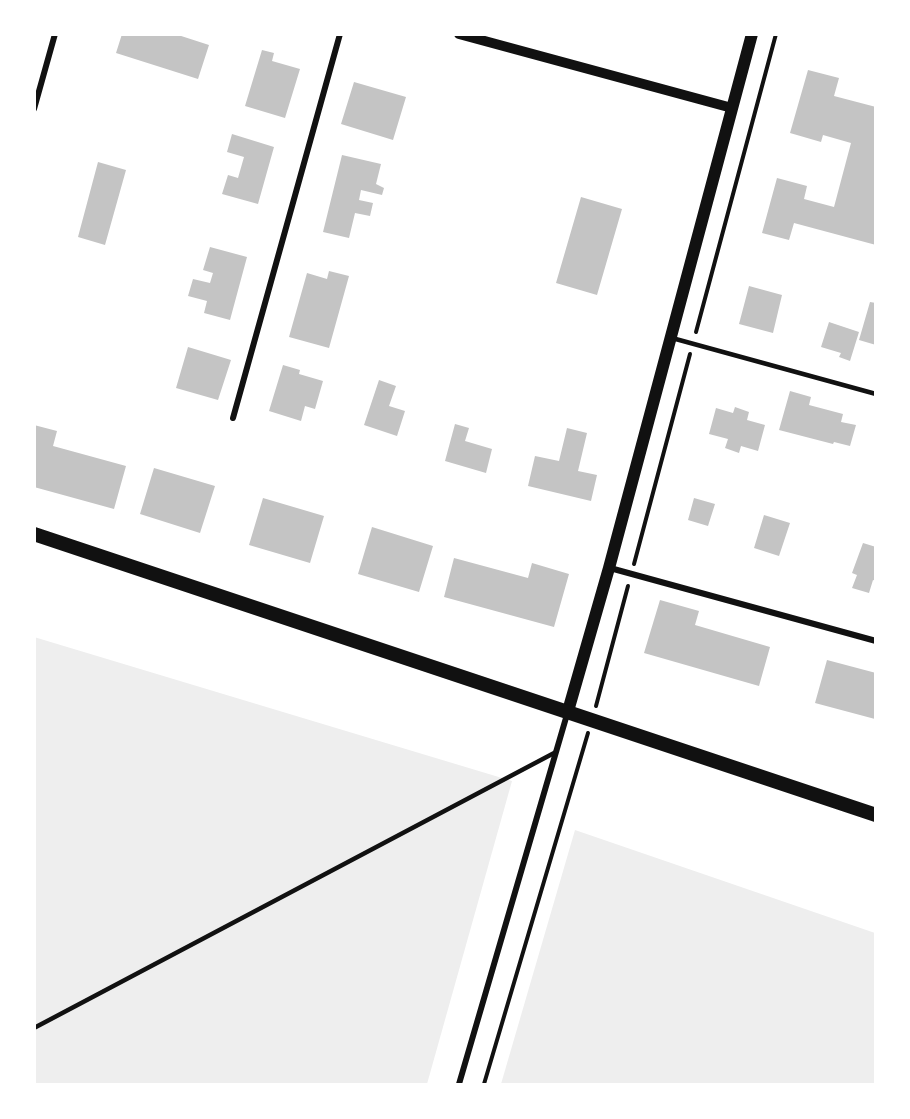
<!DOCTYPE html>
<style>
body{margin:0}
#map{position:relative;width:910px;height:1119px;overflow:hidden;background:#fff;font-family:Helvetica,sans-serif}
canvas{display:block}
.frame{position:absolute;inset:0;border:36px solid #fff;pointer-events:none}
</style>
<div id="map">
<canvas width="910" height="1119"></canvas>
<div class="frame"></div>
</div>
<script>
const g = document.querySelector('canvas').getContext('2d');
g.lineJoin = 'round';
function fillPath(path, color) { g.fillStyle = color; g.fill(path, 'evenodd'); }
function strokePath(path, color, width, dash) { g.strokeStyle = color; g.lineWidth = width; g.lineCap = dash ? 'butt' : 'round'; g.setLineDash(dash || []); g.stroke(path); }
fillPath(new Path2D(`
 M34,637L512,781L427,1084H35Z
 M575,830L875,933V1084H501Z`), '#eee');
fillPath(new Path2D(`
 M122,34H175L209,45L198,79L116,53Z
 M262,50L274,53L272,61L300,69L285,118L245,106Z
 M808,70L839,78L834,96L876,107V245L794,223L789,240L762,233L777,178L807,186L804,199L834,207L851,143L823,135L821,142L790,133Z
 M354,82L406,97L393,140L341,124Z
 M232,134L274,147L258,204L222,194L228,175L238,178L244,157L227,152Z
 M342,155L381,164L376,184L384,188L382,195L361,190L359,200L373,203L370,216L355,213L349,238L323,232Z
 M98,162L126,170L105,245L78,237Z
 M581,197L622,209L597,295L556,283Z
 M210,247L247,257L230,320L204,313L207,301L188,296L193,279L210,283L213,273L203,270Z
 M329,271L349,276L329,348L289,337L307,273L327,279Z
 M749,286L782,295L773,333L739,324Z
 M870,302L876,303V345L859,340Z
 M829,322L859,332L850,361L839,357L841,353L821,347Z
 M188,347L231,360L218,400L176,388Z
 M283,365L300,370L299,374L323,381L315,409L305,406L301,421L269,411Z
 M379,380L396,386L389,406L405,411L397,436L364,425Z
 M790,391L811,397L809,405L843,414L841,422L856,425L850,446L834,442L833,444L779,430Z
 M735,407L749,412L747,420L765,425L758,451L741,446L739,453L725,448L728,439L709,434L716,408L733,413Z
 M455,424L469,428L465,441L492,449L486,473L445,461Z
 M34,425L57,431L53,446L126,466L114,509L34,487Z
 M567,428L587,433L578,471L597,475L591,501L528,486L535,456L559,461Z
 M154,468L215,486L200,533L140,514Z
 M263,498L324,516L310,563L249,545Z
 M694,498L715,504L708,526L688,520Z
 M764,515L790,523L779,556L754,548Z
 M372,527L433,546L419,592L358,574Z
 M863,543L876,547V581L873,580L869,593L852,588L857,575L852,573Z
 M454,558L528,578L532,563L569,574L554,627L444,597Z
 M660,600L699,611L695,625L770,647L759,686L644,653Z
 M827,660L876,673L875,719L815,703Z`), '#c4c4c4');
strokePath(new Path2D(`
 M696,332L776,34
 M634,564L690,354
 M596,706L628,586
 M484,1084L588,733`), '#111', 4);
strokePath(new Path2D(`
 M672,338L876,394
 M34,1028L556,752`), '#111', 4.5);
strokePath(new Path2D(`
 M34,109L55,34
 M233,418L340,34
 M610,568L876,641
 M459,1084L568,711`), '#111', 6);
strokePath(new Path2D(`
 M459,34L732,108`), '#111', 10);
strokePath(new Path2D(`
 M568,711L609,568L752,34`), '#111', 12);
strokePath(new Path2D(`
 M34,534L876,815`), '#111', 14);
</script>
